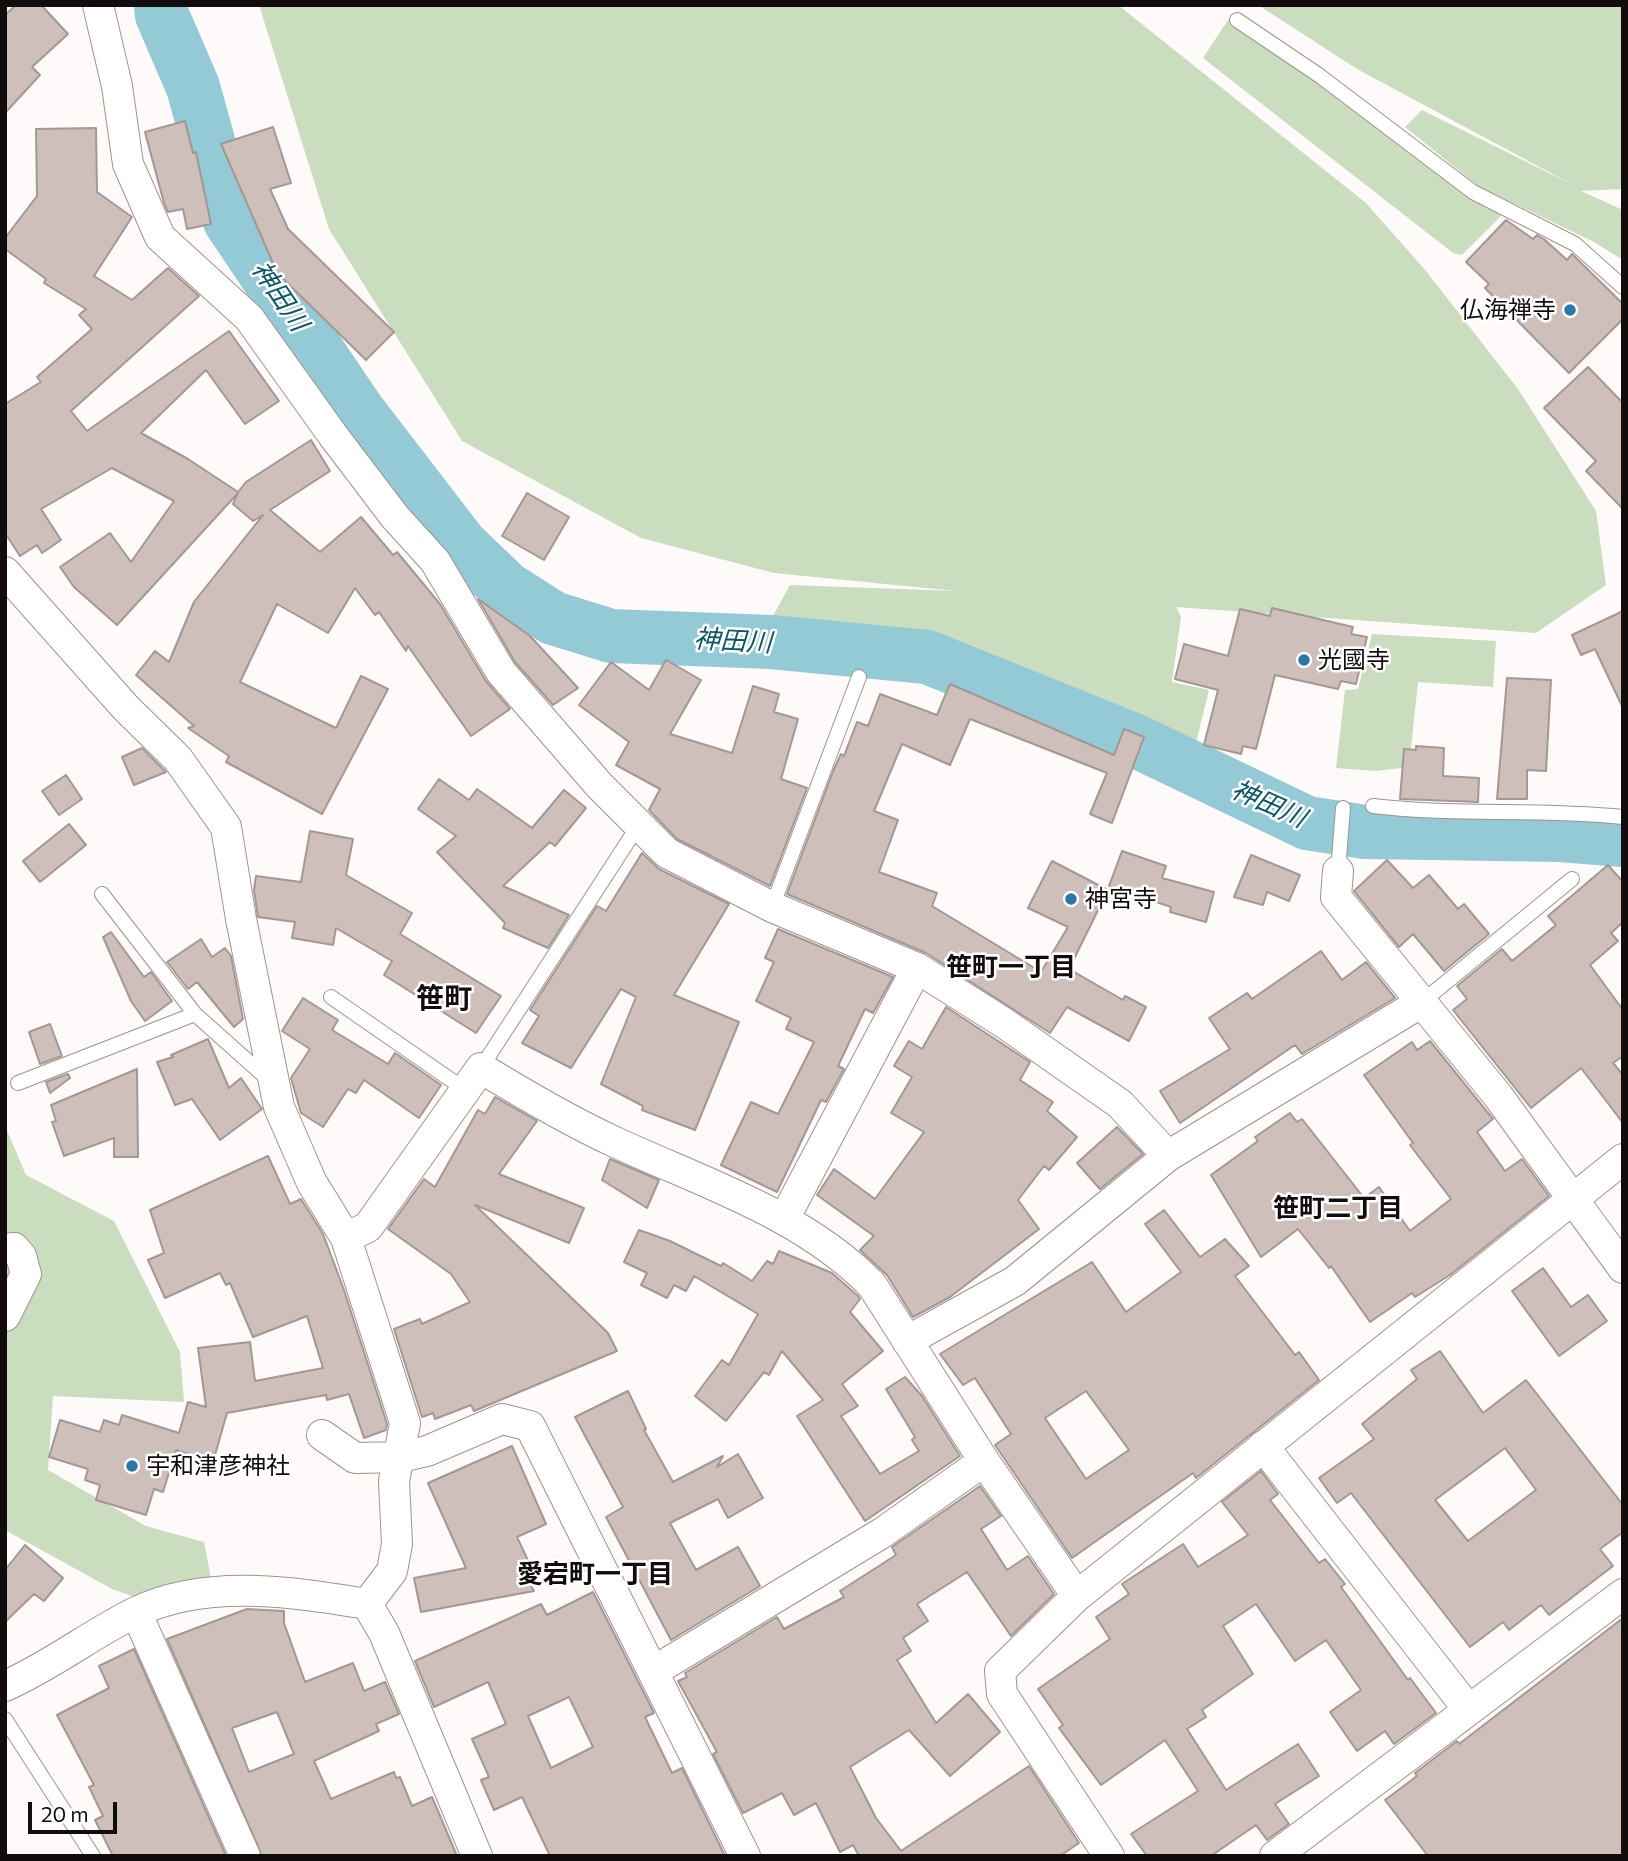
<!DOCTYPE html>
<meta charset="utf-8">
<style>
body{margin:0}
#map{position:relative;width:1628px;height:1861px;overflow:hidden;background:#fdfaf9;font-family:Commissioner,sans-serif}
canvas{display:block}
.frame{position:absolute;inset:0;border:7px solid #120d0c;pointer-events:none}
.scale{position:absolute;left:28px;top:1802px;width:89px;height:32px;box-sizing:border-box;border:4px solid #120d0c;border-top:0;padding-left:9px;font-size:21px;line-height:24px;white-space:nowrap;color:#120d0c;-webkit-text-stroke:5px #fff;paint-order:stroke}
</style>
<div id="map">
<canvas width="1628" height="1861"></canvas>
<div class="frame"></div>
<div class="scale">20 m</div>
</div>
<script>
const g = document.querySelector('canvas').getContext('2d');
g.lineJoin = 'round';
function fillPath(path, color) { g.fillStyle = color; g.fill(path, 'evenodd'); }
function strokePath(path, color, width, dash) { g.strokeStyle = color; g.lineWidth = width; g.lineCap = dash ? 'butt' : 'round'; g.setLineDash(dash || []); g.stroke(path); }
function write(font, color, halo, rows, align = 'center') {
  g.font = font + ' Commissioner,"Noto Sans JP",sans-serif'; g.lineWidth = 5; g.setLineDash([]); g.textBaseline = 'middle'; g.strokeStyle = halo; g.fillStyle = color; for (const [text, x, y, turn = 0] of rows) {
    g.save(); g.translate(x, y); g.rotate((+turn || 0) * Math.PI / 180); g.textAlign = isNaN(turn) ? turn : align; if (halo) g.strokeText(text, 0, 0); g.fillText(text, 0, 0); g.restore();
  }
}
fillPath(new Path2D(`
 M259,5H1118L1366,203L1426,271L1518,389L1596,511L1606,585L1536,633L1176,607L1181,617L1172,682L1209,690L1195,746L990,657L770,621L790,585L956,591L774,573L641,538L462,441L329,229Z
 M1258,5H1623V189L1581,191L1623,210V260L1594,242L1478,186L1405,127L1422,110L1573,185L1357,69Z
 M1228,20L1327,86L1469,195L1501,216L1462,255L1453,253L1203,58Z
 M1372,634L1496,641L1493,687L1418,682L1409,767L1375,771L1336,768L1345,690L1358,689Z
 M5,1126L26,1175L114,1221L180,1352L184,1402L53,1396L48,1470L146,1526L204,1542L212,1584L140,1599L112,1589L5,1530Z`), '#caddbe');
strokePath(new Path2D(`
 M161,5L162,15L193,87L230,221L358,411L461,545L506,588L553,618L611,636L771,642L927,657L1136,741L1307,823L1365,832L1560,835L1623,840`), '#94cad6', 54);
const building = new Path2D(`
 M16,5H41L68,34L32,67L40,75L5,113V15Z
 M185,121L193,153L196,152L211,224L187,229L183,209L168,212L164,203L145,132Z
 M273,127L291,183L270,189L288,229L394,332L366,360L270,266L273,263L221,144Z
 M96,128L97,192L132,217L94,276L132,300L168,268L199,296L71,411L87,431L229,331L279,401L245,424L206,370L141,433L188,459L238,492L246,482L311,440L330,471L270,510L320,552L361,517L393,555L397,552L440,604L486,681L510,709L471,736L408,646L406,651L379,612L375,615L355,588L328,633L277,604L240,682L336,728L361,676L388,689L322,814L226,762L229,756L188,728L194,726L136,675L155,651L169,662L194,602L263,515L253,521L233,504L238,493L117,625L74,587L60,567L110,533L131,562L174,501L112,468L41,509L61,540L42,553L37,545L20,556L5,533V404L41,382L37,377L92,329L79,315L86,309L44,283L46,279L5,249V238L37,196L36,129Z
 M1506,220L1533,239L1537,235L1545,240L1567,260L1572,254L1623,304V319L1569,373L1485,288L1489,284L1466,262Z
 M1588,367L1623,403V509L1586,471L1596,461L1544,408Z
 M527,493L569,517L544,560L502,536Z
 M478,599L530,636L578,688L553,705L515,662Z
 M1272,608L1353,627L1351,634L1367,637L1356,684L1341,681L1338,689L1275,675L1256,749L1243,746L1241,754L1204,745L1218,690L1175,679L1184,644L1228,656L1240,609L1270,616Z
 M1623,611V708L1595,649L1581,655L1572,635Z
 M666,660L701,680L670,734L732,753L753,686L779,694L774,712L798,719L781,779L807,788L770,886L677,839L649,810L660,789L616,765L629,742L579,705L611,662L649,690Z
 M1507,678L1551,680L1546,771L1527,770V799H1497Z
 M950,684L1114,755L1124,729L1144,737L1112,823L1090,814L1107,773L970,719L950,765L902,744L874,811L898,820L879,872L937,893L932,906L1041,972L1068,927L1028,908L1052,861L1108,890L1069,969L1123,1000L1125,996L1146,1007L1129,1041L1067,1007L1050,1033L926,953L787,894L834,769L841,754L844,756L857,722L868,726L880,694L937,715Z
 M1416,746L1444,748L1443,776L1479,778L1478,802L1400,799L1404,749L1416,750Z
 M142,748L166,772L134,785L122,757Z
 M66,775L82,799L59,815L42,791Z
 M439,779L469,800L477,789L532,828L564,790L586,808L555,846L550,842L503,886L569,915L548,948L503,928L505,923L437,852L456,836L418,809Z
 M69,824L86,845L40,882L23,861Z
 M310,831L353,839L346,875L412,913L400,934L501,996L476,1033L384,975L392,961L336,928L333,945L292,938L295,922L258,917L254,890L256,876L301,882Z
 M1122,851L1166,866L1162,878L1214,892L1206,922L1170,912L1171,907L1109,886Z
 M642,853L659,869L729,904L674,995L739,1022L695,1130L642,1110L643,1106L601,1084L636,997L621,989L571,1068L522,1043L539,1016L530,1010L597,906L606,911Z
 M1251,855L1300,875L1289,901L1267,892L1263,905L1234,897Z
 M1387,860L1413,888L1429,875L1458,909L1464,904L1489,934L1444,971L1413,934L1399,947L1354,891Z
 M1608,865L1623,882V922L1611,933L1618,941L1590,965L1623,1010V1056L1613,1063L1623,1075V1123L1581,1068L1531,1108L1453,1010L1467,999L1457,986L1502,949L1512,961L1556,925L1548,916Z
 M778,929L893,977L873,1013L865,1009L838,1066L844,1069L826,1102L821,1100L777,1192L721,1165L751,1102L778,1114L814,1042L786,1029L791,1018L756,1001L774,962L765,958Z
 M111,932L144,977L151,972L172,1001L145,1021L131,1001L103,937Z
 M201,939L212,957L225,948L231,956L243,1019L234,1027L197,982L188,989L167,962Z
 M1321,951L1342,980L1366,962L1395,998L1302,1054L1295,1045L1180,1123L1160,1091L1230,1049L1209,1018L1247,993L1252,999Z
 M303,998L338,1020L332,1030L388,1064L395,1053L441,1085L419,1118L364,1080L356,1093L348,1089L323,1127L301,1113L291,1078L310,1049L282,1031Z
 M946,1007L1030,1062L1020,1080L1053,1102L1047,1111L1077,1137L1049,1170L1044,1166L1018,1200L1039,1229L950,1297L913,1317L887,1275L860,1250L874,1236L817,1195L834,1169L875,1199L924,1132L891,1113L912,1077L894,1066L909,1041L922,1049Z
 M50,1024L62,1056L40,1064L29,1032Z
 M208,1039L229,1088L241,1078L262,1109L220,1140L192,1099L175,1105L157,1062L173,1057L171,1055Z
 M1430,1041L1493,1119L1477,1132L1505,1171L1522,1159L1549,1196L1450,1275L1415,1297L1412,1293L1370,1322L1331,1266L1329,1268L1298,1229L1261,1257L1211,1175L1258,1141L1255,1137L1290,1113L1297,1122L1302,1119L1364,1198L1379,1187L1410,1231L1451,1199L1410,1145L1413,1143L1364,1075L1412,1042L1417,1050Z
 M137,1069L138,1157H114V1138L64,1156L52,1122L56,1121L51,1105Z
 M68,1074L70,1078L50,1093L46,1082Z
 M495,1097L537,1121L499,1174L584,1208L569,1243L475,1205L608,1333L617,1351L474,1411L471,1405L435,1419L433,1413L422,1417L394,1329L420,1319L422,1324L470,1302L451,1274L388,1229L424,1179L435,1187L478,1110L485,1114Z
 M1117,1127L1143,1154L1100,1189L1077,1163Z
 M268,1156L290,1204L301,1199L323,1234L344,1290L387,1424L386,1430L364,1438L349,1394L327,1400L326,1395L227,1413L213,1462L176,1450L163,1492L154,1489L146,1515L96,1500L100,1485L85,1480L88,1469L49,1457L60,1420L100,1432L104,1420L119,1425L122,1415L179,1433L188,1402L206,1407L198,1348L250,1342L255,1381L323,1368L307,1316L253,1337L230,1283L226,1285L220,1273L165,1298L148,1260L164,1253L150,1210Z
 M610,1159L659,1180L647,1208L602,1180Z
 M1164,1210L1200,1257L1225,1239L1249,1266L1235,1276L1295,1355L1299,1352L1319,1380L1196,1478L1193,1473L1072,1558L995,1445L1011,1434L975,1378L963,1385L940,1354L1092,1262L1126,1312L1181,1272L1145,1224ZM1086,1391L1129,1450L1086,1479L1045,1418Z
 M639,1230L670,1241L721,1266L723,1263L752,1281L767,1261L773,1264L779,1251L832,1273L858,1296L860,1299L850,1312L883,1351L842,1384L858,1406L841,1416L880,1474L919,1451L912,1440L915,1437L886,1389L905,1377L922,1396L960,1456L865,1521L797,1416L823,1400L782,1351L769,1375L764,1372L726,1421L695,1396L722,1360L729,1365L758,1314L694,1276L686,1291L674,1285L667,1298L641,1285L647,1273L624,1262Z
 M1543,1268L1571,1307L1588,1295L1607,1321L1559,1356L1512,1291Z
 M1440,1351L1483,1413L1526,1380L1623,1505V1532L1600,1549L1613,1566L1549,1615L1541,1605L1509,1630L1503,1622L1470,1647L1351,1493L1337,1503L1319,1478L1374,1439L1362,1424L1417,1379L1411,1370ZM1505,1448L1536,1490L1468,1541L1435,1500Z
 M628,1391L646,1429L644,1430L673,1482L723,1456L717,1467L738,1454L763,1498L728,1518L718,1499L670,1523L696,1570L738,1547L760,1586L671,1640L606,1517L623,1507L575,1417Z
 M512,1446L546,1524L517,1537L531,1567L523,1571L534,1591L421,1612L414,1578L466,1568L428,1483Z
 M1261,1471L1278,1494L1270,1500L1319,1563L1325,1559L1345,1584L1341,1587L1408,1680L1410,1678L1436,1713L1394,1744L1385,1731L1357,1751L1330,1712L1361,1690L1326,1640L1295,1661L1256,1604L1223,1626L1253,1674L1202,1710L1206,1717L1187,1729L1226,1790L1298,1744L1319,1776L1275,1804L1289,1824L1267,1840L1256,1825L1211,1856H1147L1131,1834L1198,1791L1165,1740L1101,1785L1059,1728L1063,1725L1038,1689L1110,1639L1096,1617L1129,1594L1122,1584L1183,1544L1198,1567L1248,1535L1222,1502Z
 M980,1486L1001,1516L981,1529L1007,1570L1028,1556L1054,1594L1011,1636L967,1572L917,1604L928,1621L903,1638L911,1651L897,1660L936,1723L968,1694L1000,1732L950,1776L909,1730L850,1767L876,1818L901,1851L1029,1766L1079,1843L1060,1856H859L853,1845L840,1852L816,1803L794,1815L782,1793L743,1813L713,1754L717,1752L678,1681L687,1677L685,1673L777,1617L784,1629L844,1597L840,1591L896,1555L892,1547Z
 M25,1545L63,1578L44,1601L34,1594L5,1622V1570Z
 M593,1592L654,1713L645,1717L672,1773L682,1768L725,1856H550L522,1797L494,1810L481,1780L489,1777L472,1739L506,1724L488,1682L434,1707L415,1661L541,1604L547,1615ZM569,1697L593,1747L551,1768L528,1716Z
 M247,1609L284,1611V1623L305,1682L353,1663L364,1691L385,1682L399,1714L376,1724L379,1731L314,1761L331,1799L394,1772L396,1778L400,1777L412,1806L432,1797L457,1856H262L167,1639ZM277,1712L294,1754L249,1772L232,1728Z
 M1623,1618V1856H1428L1385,1800L1417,1776L1415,1773L1457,1741L1459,1744Z
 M134,1649L226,1856H113L95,1820L103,1816L89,1787L94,1785L57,1715L109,1688L99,1666Z`);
fillPath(building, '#cebfbb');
strokePath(building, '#a59793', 2);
const service = new Path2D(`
 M1237,20L1320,76L1473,192L1575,244L1623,287
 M1373,806C1456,816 1540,808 1623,817
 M1338,871L1343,808
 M102,894L195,1014L269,1080
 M772,907L859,677
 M331,997L464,1089
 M1422,1002L1572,879
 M481,1068L638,826
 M18,1083L195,1014
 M5,1719L93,1856`);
const minor = new Path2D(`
 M98,5L117,86L128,164L160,237L249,318L332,434L395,517L435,561L501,672L599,785L667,853L772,907L917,968L1004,1023L1120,1104L1168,1156
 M5,572L126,708L178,759L226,827L241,919L279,1107L312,1183L346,1238L405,1423L394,1481L397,1544L392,1571L367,1604L384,1633L477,1856
 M1338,871L1336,897L1498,1096L1623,1268
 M784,1219L917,968
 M346,1238L368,1227L481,1068C525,1095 569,1121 617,1143C704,1183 804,1215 872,1285L984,1461L1077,1596
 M5,1249L14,1248L21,1256L26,1274L5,1316
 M907,1341L1015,1281L1168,1156L1422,1002
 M322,1435L355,1458L401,1457L427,1451L502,1419L530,1426L745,1856
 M1263,1446L1468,1709
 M136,1612L245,1856
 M654,1671L882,1533L984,1461
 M5,1686C51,1666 91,1634 136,1612C207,1578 293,1592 367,1604
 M1109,1856L1002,1694L1000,1671L1077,1596L1623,1159
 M1275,1856L1623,1594`);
strokePath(service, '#a0938d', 16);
strokePath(minor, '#a0938d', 32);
strokePath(service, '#fff', 14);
strokePath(minor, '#fff', 30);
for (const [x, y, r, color] of [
 [1570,310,7,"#2e75a9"],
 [1304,660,7,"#2e75a9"],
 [1071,899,7,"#2e75a9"],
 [132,1466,7,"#2e75a9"]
]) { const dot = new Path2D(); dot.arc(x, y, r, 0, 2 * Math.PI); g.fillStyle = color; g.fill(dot); strokePath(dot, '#fff', 2.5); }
write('24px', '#120d0c', '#fff', [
 ["仏海禅寺",1556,310,"right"],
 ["光國寺",1318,660],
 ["神宮寺",1085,899],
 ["宇和津彦神社",146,1466]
], 'left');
write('italic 26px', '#095864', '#fff', [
 ["神田川",280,296,56],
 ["神田川",733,641,3],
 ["神田川",1269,804,24]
]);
write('bold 26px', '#120d0c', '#fff', [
 ["笹町一丁目",1011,967],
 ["笹町二丁目",1338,1208],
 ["愛宕町一丁目",595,1574]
]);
write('bold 28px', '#120d0c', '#fff', [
 ["笹町",444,999]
]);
</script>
